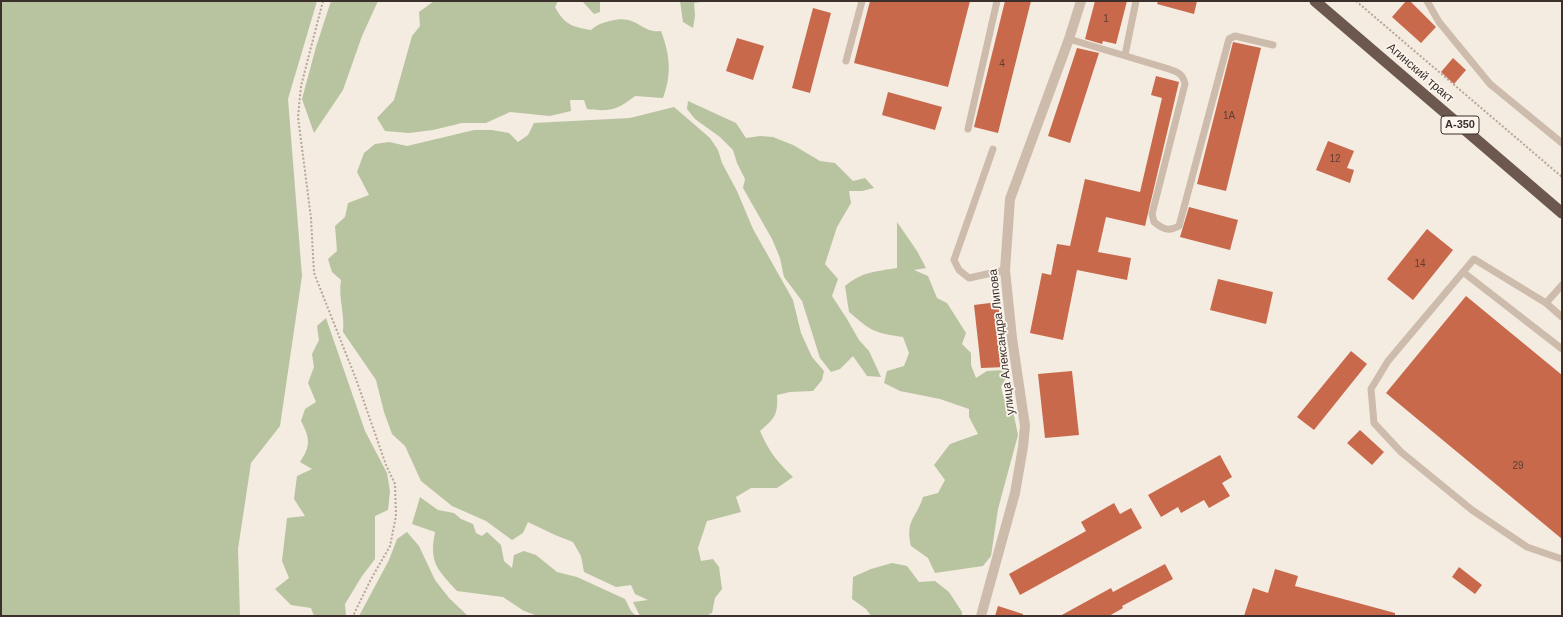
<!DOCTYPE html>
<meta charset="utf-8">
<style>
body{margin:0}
#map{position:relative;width:1563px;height:617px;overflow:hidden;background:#f4ebe1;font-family:Arial,sans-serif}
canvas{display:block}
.frame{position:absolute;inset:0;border:2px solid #3b302b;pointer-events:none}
</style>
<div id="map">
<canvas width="1563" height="617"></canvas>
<div class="frame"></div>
</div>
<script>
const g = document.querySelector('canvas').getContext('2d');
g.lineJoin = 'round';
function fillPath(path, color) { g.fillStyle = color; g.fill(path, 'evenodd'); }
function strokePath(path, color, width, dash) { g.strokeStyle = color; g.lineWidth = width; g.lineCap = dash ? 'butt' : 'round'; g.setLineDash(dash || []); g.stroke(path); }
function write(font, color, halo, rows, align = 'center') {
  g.font = font + ' Arial,sans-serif'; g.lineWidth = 3.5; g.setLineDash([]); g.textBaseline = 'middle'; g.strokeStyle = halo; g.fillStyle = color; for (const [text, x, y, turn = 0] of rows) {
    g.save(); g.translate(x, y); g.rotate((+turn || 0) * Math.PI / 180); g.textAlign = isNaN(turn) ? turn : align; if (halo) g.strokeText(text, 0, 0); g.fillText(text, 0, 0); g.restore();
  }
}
fillPath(new Path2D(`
 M1,1H317L288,99L302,276L280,426L251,463L238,549L240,616H1Z
 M331,1H378L362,36L343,90L314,133L302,99L316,47Z
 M434,1H558L555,7C564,24 572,27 591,30C598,24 602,23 610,21C637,13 641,34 661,31C670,55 672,74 663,98L635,96C618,110 609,112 587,109L584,100H570L571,111L550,116L510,112L486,123H462L433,130L409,133L385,131L377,118L394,100L412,36L420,26L419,12Z
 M582,1H600V12L594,14Z
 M680,1H706L694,3L695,16L693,28L683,22Z
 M688,101L736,123L746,138L760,136L773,137L793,145L820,161L835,163L853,181L865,178L874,188L862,191H849L851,203L837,227L825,264L838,279L832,296L847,319L859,340L869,351L881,377L867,376L853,356L840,369L831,372L820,358L802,301L784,277L780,258L772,239L743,188L745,179L737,163L733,150L720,137L695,119L687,109Z
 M674,107L710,138L718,150L722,163L737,191L753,229L793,300L801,333L812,357L824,371L822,380L813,391L790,392L777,395C778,415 775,418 760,431C768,450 778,463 793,477L777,488H751L736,497L741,512L707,521L698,548L701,561L713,559L719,567L722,589L715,598L712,613L706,616H640L633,602L648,600L635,594L631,585L616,587L584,572L581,556L573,542L555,535L528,522L523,533L512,540L486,521L452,506L421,481L405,446L392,434L384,412L376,380L343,332C345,313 338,298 341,280L332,272L328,259L337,251L335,226L345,217L348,203L369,195L357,172L364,153L375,144L389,142L407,146L474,130H492L509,133L518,142L528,135L534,123L630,118Z
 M897,222L917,251L926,268L914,270L928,276L937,298L947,303L966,333L962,344L971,353V365L976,378L987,371L1003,370L1006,378L1001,387L1004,399L1013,411L1018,435L998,509L991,556L983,566L935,573L928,558L911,546C905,520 916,519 923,497L938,493L945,480L934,465L950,444L978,434L969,417V409L940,399L900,391L884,383L887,371L904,366L909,353L903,337C874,333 871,331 849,312L845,286C864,271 874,272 897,268Z
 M326,318L365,431L387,473L390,491L388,510L375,516V559L362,576L345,604L346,616H314L311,608L291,605L275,589L289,578L282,561L287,518L305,516L294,499L297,476L312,469L300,462C311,446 310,438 301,421L305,409L316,402L308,383L314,367L312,354L319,340L317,326Z
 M420,497L438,510L454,513L461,519L473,524L476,533L482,536L487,532L501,545L504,561L512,568L514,555L524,551L536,555L557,572L577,577L625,599L631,611L636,616H538L524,611L503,597L457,591C437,569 429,563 435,532L412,524Z
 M407,532L419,546L435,580L449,598L468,616H359L389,560L397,539Z
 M892,563L907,566L919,582L935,581L949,592L962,612V616H871L866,609L852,599L853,577L871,569Z`), '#b8c4a0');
fillPath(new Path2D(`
 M870,1H970L948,87L854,63Z
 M1005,1H1031L998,133L974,127Z
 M1095,1H1127L1116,44L1103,41L1102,44L1085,39Z
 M1158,1H1197L1194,14L1157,4Z
 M1406,1H1410L1436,27L1421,43L1392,17Z
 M813,8L831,13L810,93L792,88Z
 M737,38L764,46L753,80L726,71Z
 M1233,42L1261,48L1226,191L1197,184Z
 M1077,48L1099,53L1070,143L1048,136Z
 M1453,58L1466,70L1454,84L1441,72Z
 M1156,76L1179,82L1145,226L1106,217L1098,252L1131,258L1127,280L1077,270L1063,340L1030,333L1042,273L1051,275L1057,244L1070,246L1085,179L1140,192L1162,98L1151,95Z
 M888,92L942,107L935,130L882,115Z
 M1328,141L1354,151L1347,168L1354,170L1350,183L1316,170Z
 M1189,207L1238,220L1230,250L1180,237Z
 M1427,229L1453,250L1413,300L1387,279Z
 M1218,279L1273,292L1266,324L1210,310Z
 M1466,296L1562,375V539L1386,393Z
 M998,302L1006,367L981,368L974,305Z
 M1351,351L1367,364L1314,430L1297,417Z
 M1072,371L1079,435L1045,438L1038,374Z
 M1360,430L1384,452L1372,465L1347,443Z
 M1220,455L1232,477L1222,483L1230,496L1209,508L1204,500L1181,513L1178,507L1161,517L1148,495Z
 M1114,503L1120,514L1131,508L1142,528L1020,595L1009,574L1086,531L1081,522Z
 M1165,564L1173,579L1122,606L1123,608L1109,616H1060L1111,588L1113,592Z
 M1459,567L1482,585L1475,594L1452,577Z
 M1275,569L1298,576L1295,586L1395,613V616H1244L1253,588L1268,593Z
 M998,606L1023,614V616H995Z`), '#c8694b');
strokePath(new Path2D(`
 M323,1L301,86L298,117L311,218L314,273L356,379L386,465L395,484L396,516L390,546L370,581L353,616
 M1356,1L1562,177`), '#b9a596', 2, [2, 2]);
strokePath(new Path2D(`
 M1427,1L1439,22L1490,84L1562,143
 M1069,39L1169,69C1178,72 1183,74 1185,84L1152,214L1154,222C1163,229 1168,232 1179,226L1229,39L1235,36L1273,45
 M1125,55L1136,1
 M846,61L862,1
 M968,129L997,1
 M993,149L954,260L959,270L969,278L1005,270
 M1463,272L1562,349
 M1562,285L1546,303L1474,259L1388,361L1371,389L1374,423L1401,452L1472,510L1527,547L1562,559
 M1546,303L1562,317`), '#cdbbac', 7);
strokePath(new Path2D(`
 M981,616L1015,493L1023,447L1025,426L1012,338L1005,270L1010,199L1069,39L1081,1`), '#cdbbac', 10);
strokePath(new Path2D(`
 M1315,1L1562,213`), '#6c584f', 11);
write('10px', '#5e3e33', null, [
 ["1",1106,19],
 ["4",1002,64],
 ["1А",1229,116],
 ["12",1335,159],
 ["14",1420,264],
 ["29",1518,466]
]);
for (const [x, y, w] of [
 [1460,125,38]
]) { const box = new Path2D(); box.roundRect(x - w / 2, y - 9, w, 18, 3); g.fillStyle = '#fbf5ee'; g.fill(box); strokePath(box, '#3b302b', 1); }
write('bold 11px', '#3b302b', null, [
 ["А-350",1460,125]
]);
write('12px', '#3b302b', '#fbf5ee', [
 ["Агинский тракт",1420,73,41],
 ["улица Александра Липова",1002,342,-97]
]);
</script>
